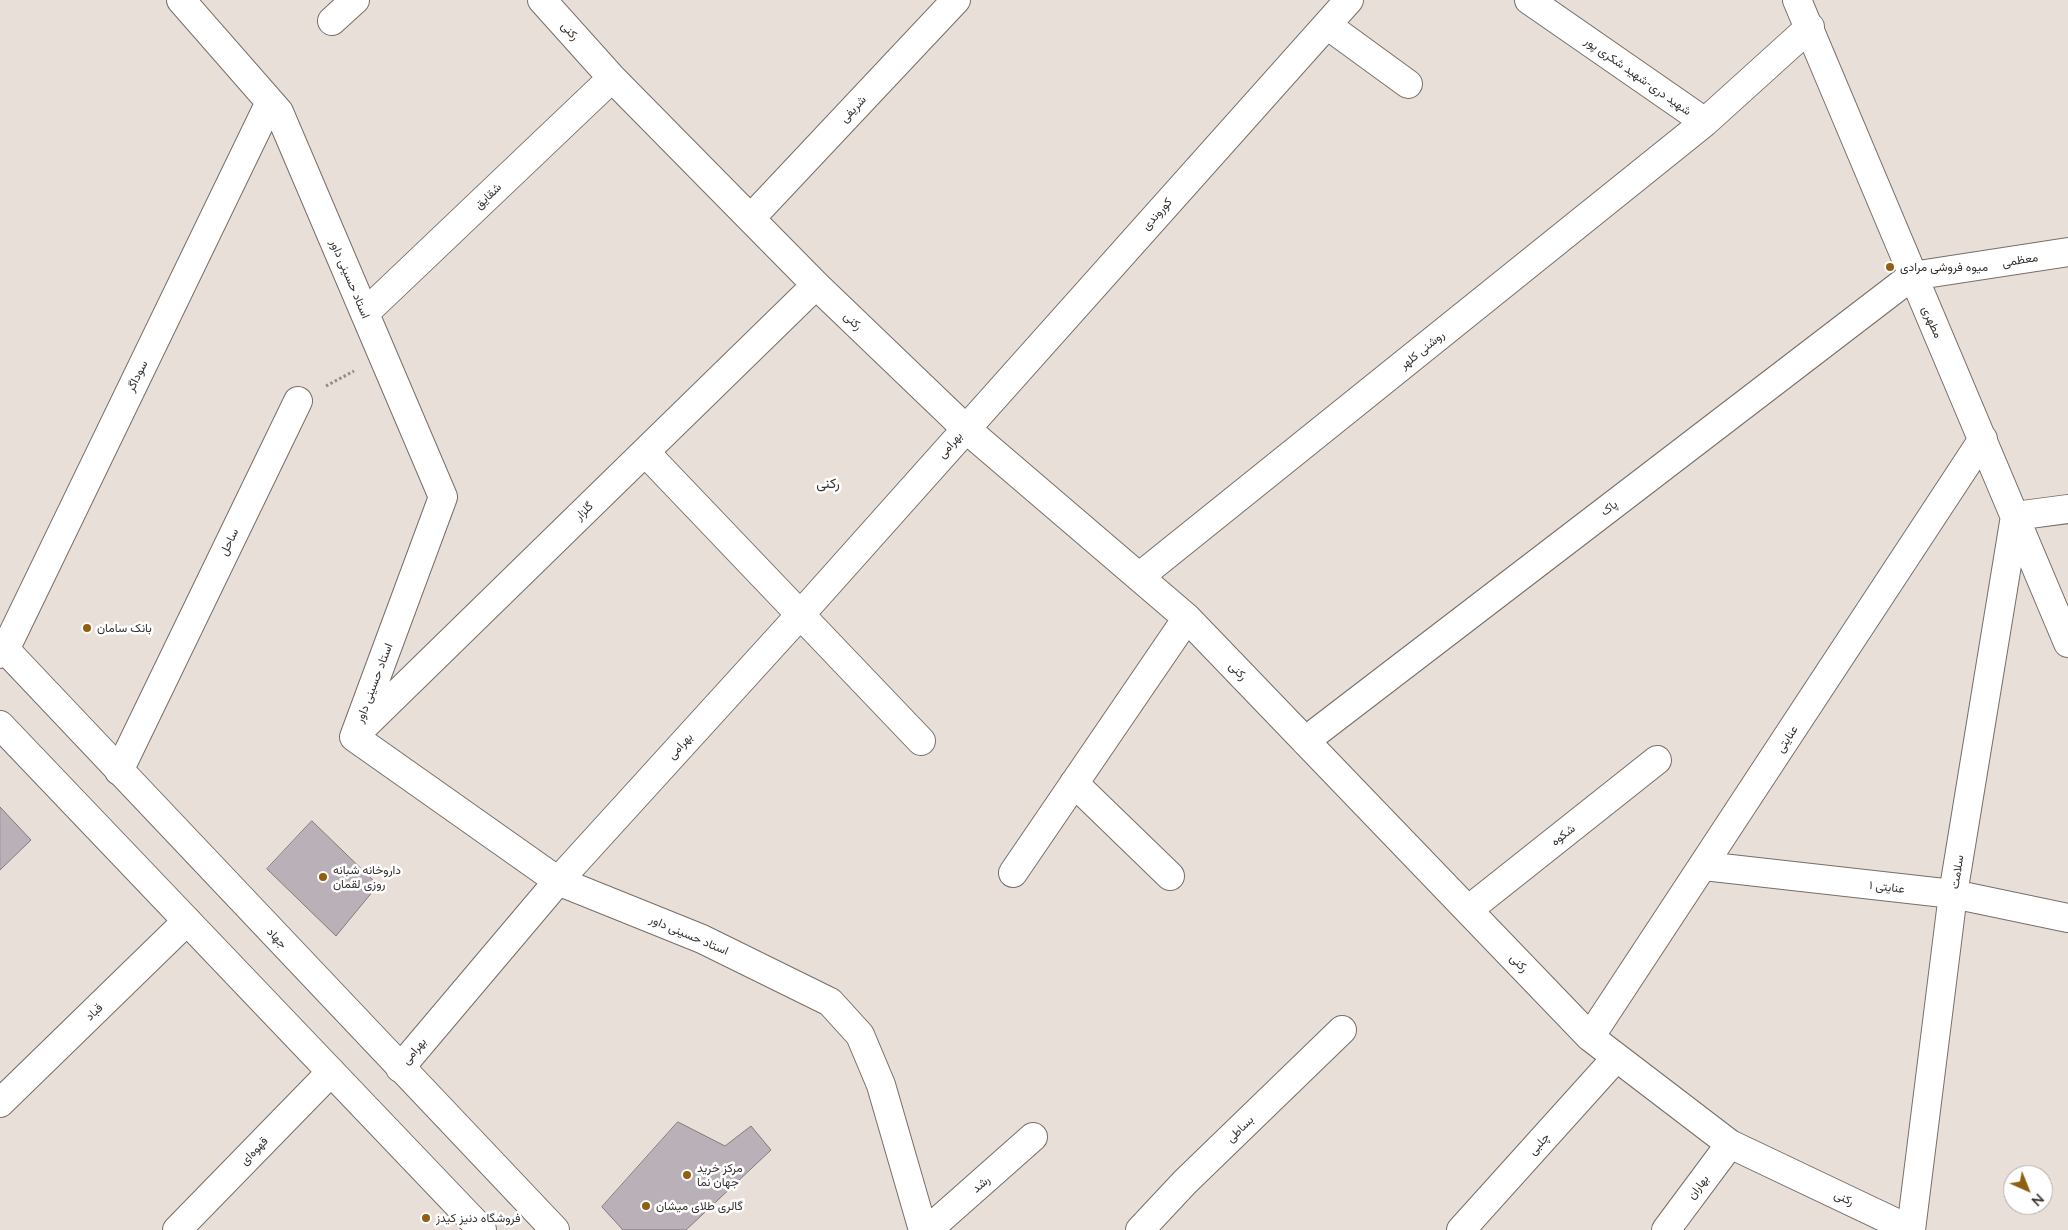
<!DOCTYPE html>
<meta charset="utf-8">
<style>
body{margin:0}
#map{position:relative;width:2068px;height:1230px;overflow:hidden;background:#e9dfd9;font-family:Lato,sans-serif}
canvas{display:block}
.north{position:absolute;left:2003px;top:1165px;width:50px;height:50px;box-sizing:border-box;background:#fff;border:1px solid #aeadac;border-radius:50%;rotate:136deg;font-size:14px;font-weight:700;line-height:20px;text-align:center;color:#35312f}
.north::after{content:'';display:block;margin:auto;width:18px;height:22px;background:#925f10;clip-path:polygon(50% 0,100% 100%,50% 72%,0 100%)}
</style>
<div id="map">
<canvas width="2068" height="1230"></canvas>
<div class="north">N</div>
</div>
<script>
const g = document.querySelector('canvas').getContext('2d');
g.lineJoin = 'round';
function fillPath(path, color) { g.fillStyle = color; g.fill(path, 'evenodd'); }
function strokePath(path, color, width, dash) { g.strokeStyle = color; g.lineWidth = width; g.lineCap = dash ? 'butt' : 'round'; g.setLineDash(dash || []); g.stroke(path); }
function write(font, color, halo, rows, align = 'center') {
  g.font = font + ' Lato,Vazirmatn,sans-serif'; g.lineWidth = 5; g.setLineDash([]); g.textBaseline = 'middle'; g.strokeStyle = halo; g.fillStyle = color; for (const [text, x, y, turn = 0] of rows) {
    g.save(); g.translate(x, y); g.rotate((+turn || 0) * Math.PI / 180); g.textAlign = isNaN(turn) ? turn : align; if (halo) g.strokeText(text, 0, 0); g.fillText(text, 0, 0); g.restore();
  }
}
const building = new Path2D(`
 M0,807L31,840L0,870Z
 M312,821L378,885L336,936L267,869Z
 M678,1122L725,1146L751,1126L771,1150L686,1230H623L602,1207Z`);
fillPath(building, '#b9b1b7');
strokePath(building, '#81797f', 1);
const minor = new Path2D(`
 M181,0L279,112L443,497L354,737L558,881L702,939L830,1002L860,1035L881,1085L923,1230
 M542,0L612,78L816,285L965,428L1187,618L1590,1037L1730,1144L1911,1230
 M1529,0L1705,122L1810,27
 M1797,0L2068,643
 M332,21L355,0
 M1327,25L1408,84
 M751,218L956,0
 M365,313L612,78
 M645,452L921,741
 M1139,577L1705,122
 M0,654L5,650L270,102
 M359,731L816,285
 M1305,741L1912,276L2068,252
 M119,771L298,401
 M1074,783L1170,876
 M1704,866L1953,894L2068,918
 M1013,873L1187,618
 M1468,910L1657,760
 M1590,1037L1983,439
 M400,1068L558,881L800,615L1349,0
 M0,1103L187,921
 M177,1230L331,1072
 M928,1230L1033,1137
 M1140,1230L1185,1182L1342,1030
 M1461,1230L1616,1058
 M1666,1230L1730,1144
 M1911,1230L1953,894L2015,516L2068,509`);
const major = new Path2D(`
 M0,644L555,1230
 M0,725L482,1230`);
strokePath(minor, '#776e69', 30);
strokePath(major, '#776e69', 30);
strokePath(new Path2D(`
 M326,386L354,371`), '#918a86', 3, [2.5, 2.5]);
strokePath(minor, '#fff', 28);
strokePath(major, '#fff', 28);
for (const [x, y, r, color] of [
 [1890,267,5,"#925f10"],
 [87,628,5,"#925f10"],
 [323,877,5,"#925f10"],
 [687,1175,5,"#925f10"],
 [646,1206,5,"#925f10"],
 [426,1218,5,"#925f10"]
]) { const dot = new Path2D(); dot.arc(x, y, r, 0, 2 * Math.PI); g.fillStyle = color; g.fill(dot); strokePath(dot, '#fff', 2); }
write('12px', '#35312f', '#fff', [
 ["رکنی",570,31,48],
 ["شهید دری-شهید شکری پور",1638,76,35],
 ["شریفی",853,109,-47],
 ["شقایق",488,196,-44],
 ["کوروندی",1157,214,-48],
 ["معظمی",2020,260,-9],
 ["استاد حسینی داور",350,279,67],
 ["رکنی",853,321,44],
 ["مطهری",1932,322,66],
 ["روشنی کلهر",1422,350,-39],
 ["سوداگر",137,376,-64],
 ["بهرامی",950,445,-49],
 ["پاک",1609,508,-37],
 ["گلزار",584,511,-44],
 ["ساحل",229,542,-64],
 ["رکنی",1238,671,46],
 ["استاد حسینی داور",374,683,-69],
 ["عنایتی",1787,739,-57],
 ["بهرامی",680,746,-48],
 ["شکوه",1563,835,-38],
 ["سلامت",1957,872,-81],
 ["عنایتی ۱",1887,887,7],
 ["استاد حسینی داور",689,935,23],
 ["جهاد",277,938,47],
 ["رکنی",1519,963,46],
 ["قباد",94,1012,-44],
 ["بهرامی",414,1051,-50],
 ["بساطی",1240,1129,-44],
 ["چلبی",1539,1144,-48],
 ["قهوه‌ای",254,1151,-46],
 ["رشد",981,1184,-41],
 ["بهاران",1698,1187,-53],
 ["رکنی",1844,1198,25]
]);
write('12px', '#35312f', '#fff', [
 ["میوه فروشی مرادی",1900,267],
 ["بانک سامان",97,628],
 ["داروخانه شبانه",333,870],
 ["روزی لقمان",333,884],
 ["مرکز خرید",697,1168],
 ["جهان نما",697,1182],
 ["گالری طلای میشان",656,1206],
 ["فروشگاه دنیز کیدز",436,1218]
], 'left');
write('14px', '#35312f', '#fff', [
 ["رکنی",828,483]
]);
</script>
